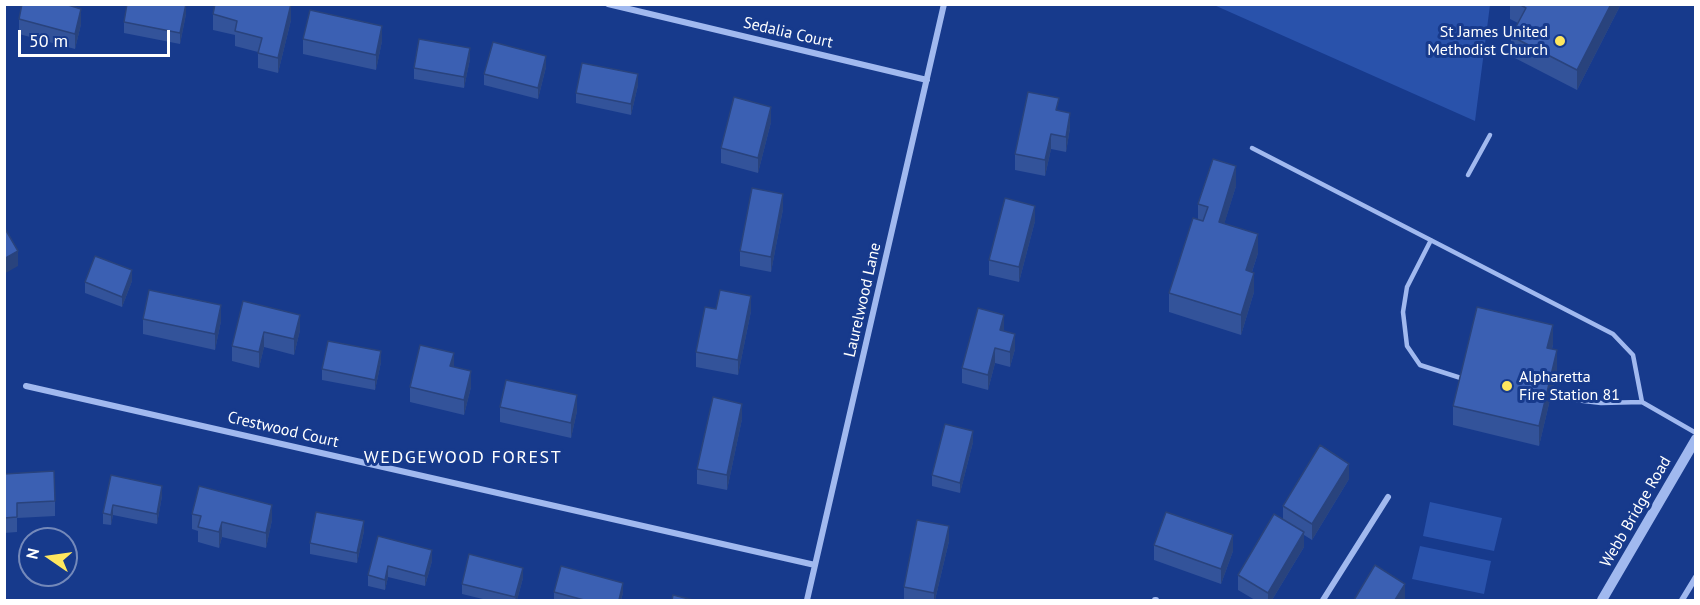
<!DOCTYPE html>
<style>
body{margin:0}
#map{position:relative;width:1700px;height:605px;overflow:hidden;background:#173a8c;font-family:"PT Sans",sans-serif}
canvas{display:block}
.frame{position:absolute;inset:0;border:6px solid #fff;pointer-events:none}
.north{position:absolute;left:18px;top:527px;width:60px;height:60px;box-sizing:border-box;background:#173a8c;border:2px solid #7489ba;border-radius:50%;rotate:283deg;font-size:16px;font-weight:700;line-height:24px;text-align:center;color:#fff}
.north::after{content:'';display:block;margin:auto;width:21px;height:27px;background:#ffe75f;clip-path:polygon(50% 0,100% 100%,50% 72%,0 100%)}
.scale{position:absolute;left:18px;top:30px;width:152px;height:27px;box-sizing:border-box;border:3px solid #fff;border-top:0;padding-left:8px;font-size:18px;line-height:21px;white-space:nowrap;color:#fff;-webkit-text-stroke:4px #173a8c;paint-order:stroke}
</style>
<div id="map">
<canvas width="1700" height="605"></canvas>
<div class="frame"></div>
<div class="north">N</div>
<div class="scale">50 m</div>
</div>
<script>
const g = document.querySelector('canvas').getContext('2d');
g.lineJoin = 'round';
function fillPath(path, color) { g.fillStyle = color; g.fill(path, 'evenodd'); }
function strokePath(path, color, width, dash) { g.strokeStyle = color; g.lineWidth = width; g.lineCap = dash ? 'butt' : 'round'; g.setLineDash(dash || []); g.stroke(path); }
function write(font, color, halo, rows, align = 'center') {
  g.font = font + ' "PT Sans",sans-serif'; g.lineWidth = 6; g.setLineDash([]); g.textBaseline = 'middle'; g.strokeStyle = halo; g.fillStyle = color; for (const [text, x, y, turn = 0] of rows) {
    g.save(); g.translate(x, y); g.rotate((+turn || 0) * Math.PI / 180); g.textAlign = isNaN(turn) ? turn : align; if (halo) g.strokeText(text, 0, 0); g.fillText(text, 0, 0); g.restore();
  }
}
fillPath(new Path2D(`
 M1214,5H1490L1475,121Z
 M1430,502L1502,518L1494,551L1423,536Z
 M1420,546L1491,561L1484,594L1412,579Z`), '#2952ab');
strokePath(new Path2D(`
 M1252,148L1613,334L1633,355L1642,402L1696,433
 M1468,175L1490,135
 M1431,240L1407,287L1403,312L1407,346L1420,365L1464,379
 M1550,397L1601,403L1642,402`), '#a1b9ef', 4.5);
strokePath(new Path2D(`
 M608,4L927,80
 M26,386L815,565
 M807,600L944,4
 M1155,600H1156
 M1323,600L1388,497
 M1682,600L1696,577`), '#a1b9ef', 6);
strokePath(new Path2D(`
 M1602,600L1696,439`), '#a1b9ef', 10);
fillPath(new Path2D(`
 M1510,4H1621L1577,90L1511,56V36L1518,23L1510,19Z
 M186,14L180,44L124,33V22Z
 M213,14L291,20L278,73L258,68V52L235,46V35L213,30Z
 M19,19L81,24L75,49L19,34Z
 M303,39L382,41L376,70L303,54Z
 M470,59L464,88L414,79V68Z
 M546,67L538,99L484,85V74Z
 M638,85L631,115L576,103V93Z
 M1059,111L1070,128L1066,152L1051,149L1045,176L1015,170V154Z
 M771,122L758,173L721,163V148Z
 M1236,186L1224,224L1258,253L1252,272L1254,292L1241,335L1169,312V293L1198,219V204Z
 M783,209L771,272L740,266V251Z
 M1035,221L1019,282L989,275V260Z
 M132,281L122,307L85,293V282Z
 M243,301L300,330L294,355L264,347L259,368L232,361V346Z
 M716,309L751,311L738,375L696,367V352Z
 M143,319L221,321L215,350L143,334Z
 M1004,330V331L1015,349L1010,367L995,363L988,390L962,383V368Z
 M1553,344L1552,349L1557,370L1539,446L1453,425V406Z
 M381,362L375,390L322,380V369Z
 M454,367L471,387L464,415L410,402V387Z
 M500,407L577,411L571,438L500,422Z
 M742,419L727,490L697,484V469Z
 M973,442L960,493L932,486V475Z
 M4,474L55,501V516L17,518V532L4,533Z
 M111,475L162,496L157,524L113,515L111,525L103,524V513Z
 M1349,479L1312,540L1304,535V547L1272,600H1255L1238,590V575L1283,519V506Z
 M192,514L272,520L266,548L222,537L219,548L198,542V531L192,529Z
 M364,531L357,563L310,554V543Z
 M378,536L432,561L425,586L388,577L385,590L368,586V575Z
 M949,541L935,600H904V587Z
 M1154,545L1233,551L1221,584L1154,560Z
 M523,578L517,600H487L462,594V584Z
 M554,592L623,593L621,600H554Z`), '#33539a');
fillPath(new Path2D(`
 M186,4V14L180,44V33Z
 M291,4V20L278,73V58Z
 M1611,4H1621L1577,90V70Z
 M81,9V24L75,49V34Z
 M382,26V41L376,70V55Z
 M470,48V59L464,88V77Z
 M546,56V67L538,99V88Z
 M638,74V85L631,115V104Z
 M771,107V122L758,173V158Z
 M1070,113V128L1066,152V137Z
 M1051,134V149L1045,176V160Z
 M1236,166V186L1219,241V222Z
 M783,194V209L771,272V257Z
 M1035,206V221L1019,282V267Z
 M1258,234V253L1246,290V270Z
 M18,251V266L4,274V259Z
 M132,270V281L122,307V297Z
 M1254,273V292L1241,335V315Z
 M751,296V311L738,375V360Z
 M221,305V321L215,350V334Z
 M300,315V330L294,355V339Z
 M1004,315V330L1000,345V330Z
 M1553,325V344L1547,367V348Z
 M264,332V347L259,368V352Z
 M1015,334V349L1010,367V352Z
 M995,348V363L988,390V375Z
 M1557,350V370L1539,446V426Z
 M381,351V362L375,390V380Z
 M454,353V368L450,366Z
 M471,371V387L464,415V400Z
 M577,395V411L571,438V423Z
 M742,404V419L727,490V475Z
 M973,431V442L960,493V483Z
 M1349,464V479L1312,540V524Z
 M162,486V496L157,524V514Z
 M113,505V515L111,525V515Z
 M272,505V520L266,548V533Z
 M364,521V531L357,563V553Z
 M222,522V537L219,548V532Z
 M949,526V541L935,600H934V593Z
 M1304,532V547L1272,600H1268V593Z
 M1233,535V551L1221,584V569Z
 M432,550V561L425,586V576Z
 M388,566V577L385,590V580Z
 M523,568V578L517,600H515Z
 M623,583V593L621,600H619Z
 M1405,584V599L1404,600H1395Z`), '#29437d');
const building = new Path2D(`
 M22,4H65L81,9L75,34L19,19Z
 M127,4H186L180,33L124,22Z
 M215,4H291L278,58L258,53L262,38L235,31L237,21L213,14Z
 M1519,4H1611L1577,70L1511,36L1526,8Z
 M310,10L382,26L376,55L303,39Z
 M419,39L470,48L464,77L414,68Z
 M493,42L546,56L538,88L484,74Z
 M582,63L638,74L631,104L576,93Z
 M1028,92L1059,98L1056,110L1070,113L1066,137L1051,134L1045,160L1015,154Z
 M734,97L771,107L758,158L721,148Z
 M1213,159L1236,166L1219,222L1258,234L1246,270L1254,273L1241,315L1169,293L1193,218L1203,221L1208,207L1198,204Z
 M752,188L783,194L771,257L740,251Z
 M1005,198L1035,206L1019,267L989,260Z
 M4,227L18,251L4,259Z
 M95,256L132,270L122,297L85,282Z
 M149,290L221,305L215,334L143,319Z
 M720,290L751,296L738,360L696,352L705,307L716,309Z
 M243,301L300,315L294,339L264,332L259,352L232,346Z
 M1477,307L1553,325L1547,348L1557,350L1539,426L1453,406Z
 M978,308L1004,315L1000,330L1015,334L1010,352L995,348L988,375L962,368Z
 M328,341L381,351L375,380L322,369Z
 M420,345L454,353L450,366L471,371L464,400L410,387Z
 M506,380L577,395L571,423L500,407Z
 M713,397L742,404L727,475L697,469Z
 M945,424L973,431L960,483L932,475Z
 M1320,445L1349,464L1312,524L1283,506Z
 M54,471L55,501L17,503V517L4,518V474Z
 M111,475L162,486L157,514L113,505L111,515L103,513Z
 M199,486L272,505L266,533L222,522L219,532L198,527L201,516L192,514Z
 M316,512L364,521L357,553L310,543Z
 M1166,512L1233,535L1221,569L1154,545Z
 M1274,514L1304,532L1268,593L1238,575Z
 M917,520L949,526L934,593L904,587Z
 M378,536L432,550L425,576L388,566L385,580L368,575Z
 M469,554L523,568L515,597L462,584Z
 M1375,565L1405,584L1395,600H1354Z
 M561,566L623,583L619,600H584L554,592Z
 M673,595L693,600H672Z`);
fillPath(building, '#3b60b3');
strokePath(building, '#29437d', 1.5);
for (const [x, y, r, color] of [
 [1560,41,6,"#ffe75f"],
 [1507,386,6,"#ffe75f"]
]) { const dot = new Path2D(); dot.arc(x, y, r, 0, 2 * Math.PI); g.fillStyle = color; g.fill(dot); strokePath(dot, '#173a8c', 2); }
write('16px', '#fff', '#173a8c', [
 ["St James United",1548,32],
 ["Methodist Church",1548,50],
 ["Alpharetta",1519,377,"left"],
 ["Fire Station 81",1519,395,"left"]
], 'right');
write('16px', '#fff', '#173a8c', [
 ["Sedalia Court",788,33,13],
 ["Laurelwood Lane",863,300,-77],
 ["Crestwood Court",283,430,13],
 ["Webb Bridge Road",1636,512,-60]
]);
g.letterSpacing = '1.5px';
write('18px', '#fff', '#173a8c', [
 ["WEDGEWOOD FOREST",463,458]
]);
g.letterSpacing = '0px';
</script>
